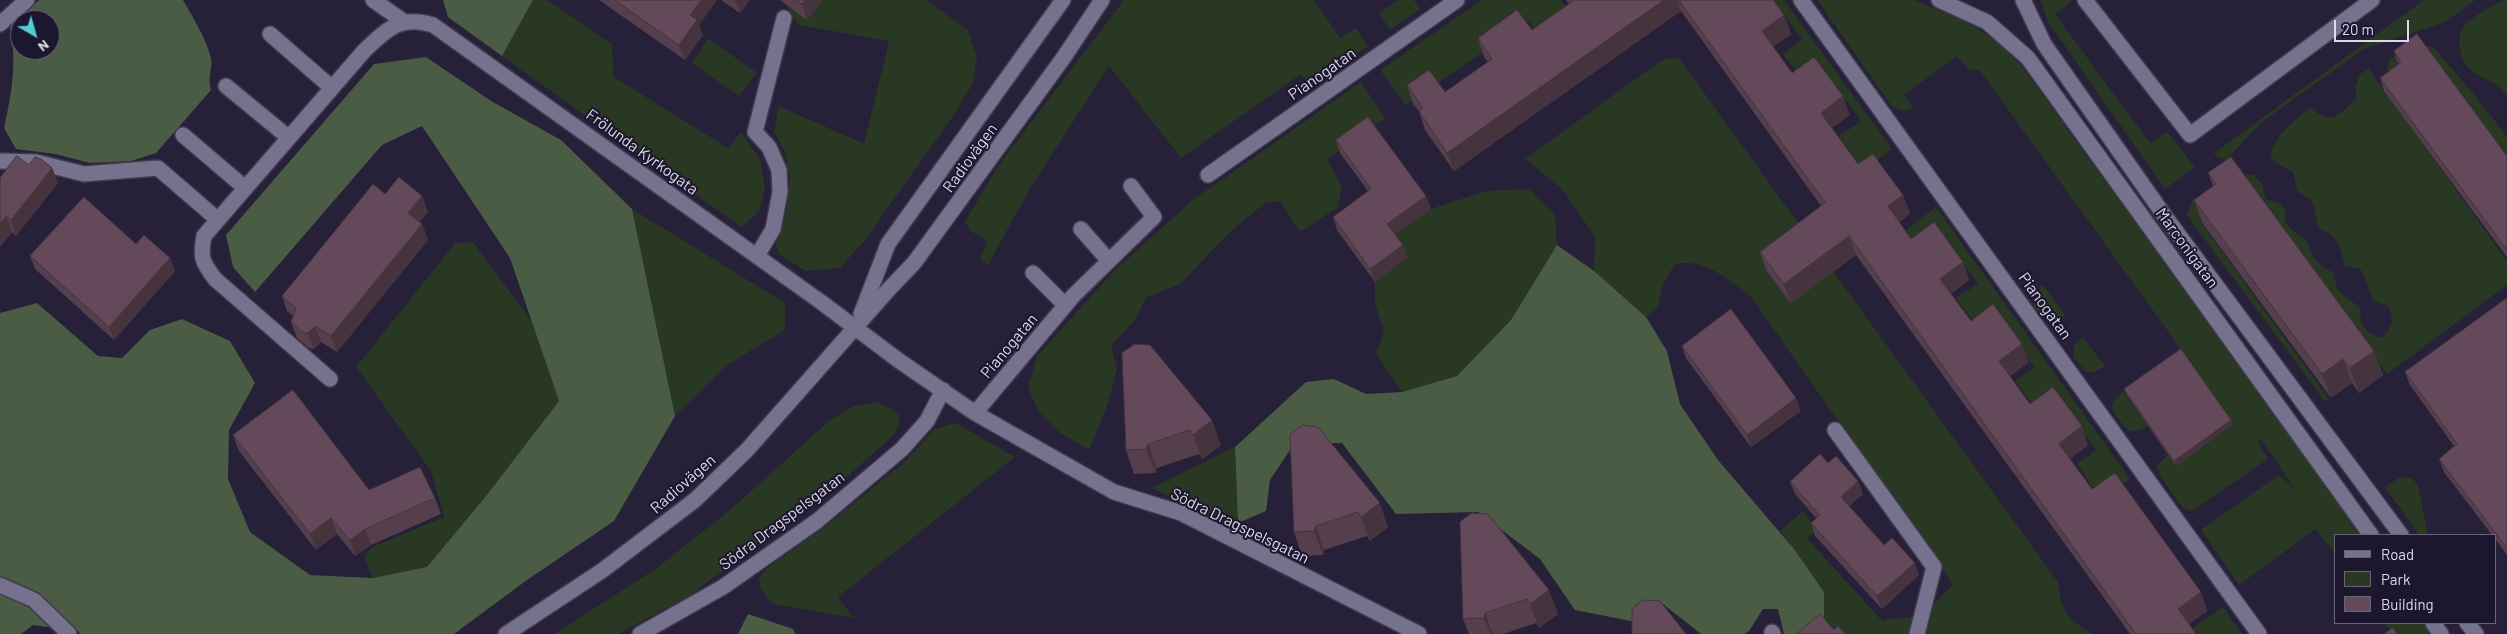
<!DOCTYPE html>
<meta charset="utf-8">
<style>
body{margin:0}
#map{position:relative;width:2507px;height:634px;overflow:hidden;background:#262038;font-family:Barlow,sans-serif}
canvas{display:block}
.legend{position:absolute;left:2334px;top:534px;width:162px;height:90px;box-sizing:border-box;background:#1c172e;border:1px solid #696579;margin:0;padding:6px 9px;list-style:none;font-size:15px;color:#dcd9e9}
.legend li{display:flex;align-items:center;gap:10px;height:25px}
.legend b{width:25px;border:1px solid #696579}
.north{position:absolute;left:10px;top:10px;width:50px;height:50px;box-sizing:border-box;background:#1c172e;border:1px solid #696579;border-radius:50%;rotate:142deg;font-size:14px;font-weight:700;line-height:20px;text-align:center;color:#dcd9e9}
.north::after{content:'';display:block;margin:auto;width:18px;height:22px;background:#51ccd4;clip-path:polygon(50% 0,100% 100%,50% 72%,0 100%)}
.scale{position:absolute;left:2334px;top:20px;width:75px;height:22px;box-sizing:border-box;border:2px solid #dcd9e9;border-top:0;padding-left:6px;font-size:15px;line-height:18px;white-space:nowrap;color:#dcd9e9;-webkit-text-stroke:4px #1c172e;paint-order:stroke}
</style>
<div id="map">
<canvas width="2507" height="634"></canvas>
<ul class="legend">
<li><b style="height:6px;background:#76718d"></b>Road</li>
<li><b style="height:14px;background:#283823"></b>Park</li>
<li><b style="height:14px;background:#634959"></b>Building</li>
</ul>
<div class="north">N</div>
<div class="scale">20 m</div>
</div>
<script>
const g = document.querySelector('canvas').getContext('2d');
g.lineJoin = 'round';
function fillPath(path, color) { g.fillStyle = color; g.fill(path, 'evenodd'); }
function strokePath(path, color, width, dash) { g.strokeStyle = color; g.lineWidth = width; g.lineCap = dash ? 'butt' : 'round'; g.setLineDash(dash || []); g.stroke(path); }
function write(font, color, halo, rows, align = 'center') {
  g.font = font + ' Barlow,sans-serif'; g.lineWidth = 4; g.setLineDash([]); g.textBaseline = 'middle'; g.strokeStyle = halo; g.fillStyle = color; for (const [text, x, y, turn = 0] of rows) {
    g.save(); g.translate(x, y); g.rotate((+turn || 0) * Math.PI / 180); g.textAlign = isNaN(turn) ? turn : align; if (halo) g.strokeText(text, 0, 0); g.fillText(text, 0, 0); g.restore();
  }
}
fillPath(new Path2D(`
 M533,0H547L612,44L614,77L728,148L741,132L760,159L765,188L759,212L741,227L502,56Z
 M784,0H927L968,30L977,58L972,85L953,116L865,240L840,268L806,271L779,254L775,242L787,208L790,179L785,152L774,132L779,106L864,144L889,41L798,25Z
 M1124,0H1314L1340,38L1356,28L1368,46L1310,86L1301,74L1181,158L1109,66L1029,190L988,265L980,258L988,242L971,231L965,222L998,166Z
 M1398,0H1414L1420,9L1390,30L1379,13Z
 M1482,0H1561L1570,14L1539,34L1528,21L1406,105L1380,70Z
 M1773,0H1784L1892,149L1863,171L1839,136L1861,121L1824,70L1806,84L1783,54L1802,39Z
 M1817,0H1913L1967,22L1997,41L2021,65L2361,535H2336V555L2316,529L2239,585L2201,530L2279,475L2295,489L2260,438L2258,442L2268,459L2192,511L2182,507L2162,479L2156,466L2168,455L2176,466L2206,384L1981,72L1975,69L1970,71L1957,56L1904,95L1914,109L1904,111L1893,108Z
 M2040,0H2070L2071,2L2055,14L2150,143L2167,132L2195,167L2165,189L2048,22Z
 M2424,0H2475L2446,22L2365,48L2263,121L2227,159L2218,158L2214,153Z
 M2503,0H2507V96C2498,81 2482,80 2470,69C2458,59 2455,34 2467,23C2476,14 2492,7 2503,0Z
 M708,38L757,73L739,96L692,63Z
 M2421,44L2434,48L2478,99L2507,137V156L2423,47L2420,46L2396,64L2403,74L2395,81L2387,70L2389,59Z
 M1678,57L2058,582C2063,615 2065,616 2092,634H1835L1824,623L1794,549L1780,531L1803,511L1817,529L1807,538L1883,622C1891,616 1900,620 1909,617C1927,612 1941,597 1953,584L1751,297C1728,280 1706,258 1675,264L1664,282L1657,309L1646,317L1594,271L1595,237L1561,188L1525,159L1662,60Z
 M2369,69L2507,261V285L2387,374L2244,183L2223,208L2202,224L2329,399L2325,402L2187,215L2192,200L2238,176L2253,174L2262,184L2266,200L2278,202L2286,211L2285,221C2291,231 2295,231 2303,237C2309,242 2309,249 2312,255C2317,263 2326,269 2334,273C2336,296 2346,295 2360,308C2360,326 2365,333 2382,338C2393,326 2395,321 2388,306L2373,300C2367,288 2368,278 2359,268L2345,266C2339,244 2340,238 2318,228L2313,202L2297,191L2293,172L2274,162L2271,157C2273,135 2295,121 2310,107C2330,127 2339,115 2357,98L2355,88L2360,74Z
 M1361,82L1385,118L1327,159L1342,188L1337,208L1300,232L1280,201L1265,203L1229,233L1180,284L1147,297L1134,321L1111,346L1117,369L1107,406L1089,450L1059,432L1038,411L1028,387L1037,356L1116,269L1193,200Z
 M1529,189L1555,214L1557,245L1511,320L1457,376L1402,392L1376,354L1384,331L1375,304V282L1407,258L1392,237L1431,209L1486,191Z
 M1936,207L2130,479L2101,500L2077,464L2096,450L2062,402L2041,416L2015,381L2034,367L2000,319L1982,331L1955,298L1978,284L1945,238L1920,252L1905,231Z
 M632,209L785,303V330L727,365L675,416Z
 M473,242L532,322L559,401L486,496L427,567L373,578L364,557L370,548L444,517L431,471L356,367L455,243Z
 M2043,285L2066,316L2052,321C2033,313 2024,299 2043,285Z
 M2083,337L2105,366L2093,372H2087L2073,358L2074,345Z
 M2123,391L2148,426C2127,438 2125,427 2112,410L2113,402Z
 M875,402L891,408L900,417L897,430L888,440L846,478L689,596L618,634H554L654,570L729,511L829,421L854,406Z
 M956,423L1015,457L838,597L854,618L773,604L761,590L759,578L767,568L827,525L902,464L935,429Z
 M1235,447L1238,523L1226,525L1152,488Z
 M2400,477L2412,478L2418,485L2428,535H2419L2385,487Z
 M2223,607L2242,634H2195L2191,629Z
 M2385,623H2424L2432,634H2393Z`), '#283823');
fillPath(new Path2D(`
 M39,0H183C193,18 206,38 211,58C213,69 207,77 211,90L156,153L131,161L90,163L55,154L16,149L4,128C12,93 17,62 10,26ZM20,20H50V50H20Z
 M443,0H533L502,56L448,17Z
 M426,57L491,101L561,140L632,209L675,416L614,521L527,580L454,634H80L78,631L33,625L21,634H0V313L37,303L98,356L122,358L150,330L182,319L230,341L255,383L229,430L228,479L250,532L310,575L373,578L427,567L486,496L559,401L510,258L422,126L382,145L255,292L233,267L226,235L374,64Z
 M1557,245L1594,271L1646,317L1667,351L1680,404L1718,460L1794,549L1824,592V623L1811,634H1784L1778,609H1763L1749,631L1744,634H1701L1663,604L1636,622L1575,610L1540,559L1478,512L1396,514L1342,443L1294,444L1270,480L1266,511L1238,523L1235,447L1306,382L1334,379L1366,394L1402,392L1457,376L1511,320Z
 M748,614L793,629L796,634H738Z`), '#4a5d44');
const minor = new Path2D(`
 M373,0L403,21
 M1801,0L2259,634
 M1939,0L1987,22L2028,58L2371,535
 M2023,0L2044,44L2164,215L2401,535
 M2085,0L2190,135L2372,0
 M0,24L27,0
 M270,34L332,88
 M226,86L288,137
 M183,135L244,187
 M0,161L36,162L84,174L158,168L217,219
 M1208,175L1457,0
 M1081,229L1109,261
 M757,256L773,229L780,192L779,170L769,147L755,132L784,18
 M1033,273L1065,305
 M861,314L888,244L1063,0
 M330,379L215,279C202,262 200,257 204,236L364,51C387,29 400,15 433,25L821,302L898,360L975,413L1114,492L1181,513L1419,634
 M975,413L1074,295L1154,217L1131,186
 M1835,430L1934,567L1917,634
 M0,585L34,600L69,634
 M2433,623L2441,634
 M2467,623L2476,634
 M1772,632L1773,634
 M506,634L603,570L695,500L747,450L890,288L914,263L1064,57L1102,0
 M640,634L723,587L817,521L902,449L927,421L943,390`);
strokePath(minor, '#403b4f', 18);
strokePath(minor, '#76718d', 15);
fillPath(new Path2D(`
 M599,0H717L699,25L703,35L685,60Z
 M721,0H750L740,13Z
 M780,0H822L807,20Z
 M1566,0H1773L1784,15L1791,34L1773,47L1792,73L1850,115L1832,128L1858,164L1903,195L1910,214L1899,222L1911,239L1963,262L1969,280L1951,294L1971,321L2029,362L2010,376L2030,404L2088,445L2070,459L2092,489L2201,592L2207,611L2189,624L2196,634H2130L1856,255L1791,303L1766,270L1760,252L1821,206L1681,11L1454,171L1425,130L1419,111L1413,104L1407,85L1445,92L1488,62L1484,57L1478,38L1532,30L1569,4Z
 M2394,51L2507,156V257L2384,91L2380,78L2398,64Z
 M1336,140L1426,196L1431,209L1395,235L1403,245L1407,258L1375,282L1337,230L1333,217L1368,191L1340,153Z
 M29,165L52,168L58,183L16,236L12,232L0,247V178Z
 M2208,173L2374,351L2383,375L2359,393L2352,383L2331,398L2203,224L2194,200L2213,186Z
 M385,194L422,196L428,212L419,222L422,224L428,240L337,352L321,342L314,349L309,348L297,338L291,322L293,316L287,311L282,296Z
 M136,244L170,258L175,271L114,340L35,269L30,256Z
 M2507,298V555L2496,540V535H2492L2444,472L2439,459L2454,446L2410,385L2405,372Z
 M1682,346L1801,411L1751,447L1686,358Z
 M1122,353L1221,445L1202,459L1199,454L1157,468L1155,473L1134,474L1126,450Z
 M2124,389L2231,420L2233,424L2176,466L2126,394Z
 M233,435L369,490L435,498L441,514L371,545L355,556L337,534L316,550L239,451Z
 M1290,435L1388,527L1370,541L1367,536L1324,550L1323,555L1302,556L1294,532Z
 M1828,463L1858,481L1863,494L1849,506L1884,545L1919,575L1882,609L1815,536L1811,523L1816,518L1795,494L1790,482Z
 M1460,522L1558,614L1539,628L1536,623L1503,634H1469L1463,619Z`), '#553f4d');
fillPath(new Path2D(`
 M701,0H717L699,25L703,35L685,60L679,45L690,15Z
 M735,0H750L740,13Z
 M805,0H822L807,20L802,4Z
 M1664,0H1677L1681,11L1454,171L1447,153Z
 M1784,15L1791,34L1769,50L1762,31Z
 M1843,96L1850,115L1827,131L1821,113Z
 M52,168L58,183L16,236L11,220Z
 M1903,195L1910,214L1895,225L1888,206Z
 M422,196L428,212L414,229L408,213Z
 M1426,196L1431,209L1392,237L1387,224Z
 M6,216L12,232L0,247V224Z
 M422,224L428,240L337,352L331,336Z
 M1849,236L1856,255L1791,303L1784,284Z
 M1403,245L1407,258L1375,282L1370,269Z
 M170,258L175,271L114,340L109,327Z
 M1963,262L1969,280L1947,297L1940,279Z
 M315,326L321,342L314,349L308,333Z
 M2022,344L2029,362L2006,379L1999,361Z
 M2374,351L2383,375L2359,393L2350,368Z
 M2343,359L2352,383L2331,398L2322,374Z
 M1796,398L1801,411L1751,447L1747,435Z
 M1212,420L1221,445L1202,459L1193,435Z
 M2231,420L2233,424L2176,466L2174,461Z
 M2082,426L2088,445L2066,462L2059,444Z
 M1148,444L1157,468L1155,473L1146,449Z
 M1858,481L1863,494L1845,510L1841,497Z
 M1380,503L1388,527L1370,541L1361,517Z
 M331,518L337,534L316,550L310,534Z
 M1316,526L1324,550L1323,555L1314,531Z
 M365,529L371,545L355,556L350,540Z
 M1915,563L1919,575L1882,609L1877,596Z
 M1549,590L1558,614L1539,628L1530,604Z
 M2201,592L2207,611L2184,627L2178,609Z
 M1485,613L1493,634H1490L1484,618Z`), '#45333e');
const building = new Path2D(`
 M615,0H701L690,15L697,20L679,45Z
 M796,0H805L802,4Z
 M1573,0H1664L1447,153L1419,111L1423,108L1407,85L1429,70L1445,92L1492,59L1478,38L1517,10L1532,30L1573,1Z
 M1679,0H1773L1784,15L1762,31L1792,73L1814,57L1843,96L1821,113L1858,164L1873,154L1903,195L1888,206L1911,239L1934,222L1963,262L1940,279L1971,321L1993,304L2022,344L1999,361L2030,404L2053,387L2082,426L2059,444L2092,489L2115,473L2201,592L2178,609L2196,634H2136L1849,236L1784,284L1760,252L1825,203Z
 M2417,34L2507,156V250L2380,78L2401,62L2394,51Z
 M1368,117L1426,196L1387,224L1403,245L1370,269L1333,217L1371,189L1336,140Z
 M17,156L29,165L35,157L41,159L52,168L11,220L6,216L0,224V178Z
 M2231,157L2374,351L2350,368L2343,359L2322,374L2194,200L2216,184L2208,173Z
 M399,177L422,196L408,213L422,224L331,336L315,326L308,333H303L291,322L296,308L282,296L373,184L385,194Z
 M84,197L136,244L144,235L170,258L109,327L30,256Z
 M2507,298V548L2439,459L2457,444L2405,372Z
 M1731,309L1796,398L1747,435L1682,346Z
 M1135,344L1150,345L1212,420L1193,435L1190,430L1148,444L1146,449L1126,450L1122,353Z
 M2181,349L2231,420L2174,461L2124,389Z
 M293,390L369,490L420,467L435,498L365,529L350,540L331,518L310,534L233,435Z
 M1303,425L1318,427L1380,503L1361,517L1358,512L1316,526L1314,531L1294,532L1290,435Z
 M1820,454L1828,463L1836,456L1858,481L1841,497L1884,545L1892,538L1915,563L1877,596L1811,523L1820,515L1790,482Z
 M1472,513L1488,514L1549,590L1530,604L1527,599L1485,613L1484,618L1463,619L1460,522Z
 M1644,600L1660,601L1686,634H1632V610L1636,605Z
 M1820,614L1834,630L1838,626L1845,634H1797Z
 M2393,628L2397,634H2384Z`);
fillPath(building, '#634959');
strokePath(building, '#45333e', 1);
write('16px', '#dcd9e9', '#1c172e', [
 ["Pianogatan",1322,74,-35],
 ["Frölunda Kyrkogata",642,152,36],
 ["Radiovägen",970,158,-54],
 ["Marconigatan",2187,248,54],
 ["Pianogatan",2045,306,54],
 ["Pianogatan",1009,346,-50],
 ["Radiovägen",683,484,-41],
 ["Södra Dragspelsgatan",782,521,-37],
 ["Södra Dragspelsgatan",1240,526,26]
]);
</script>
